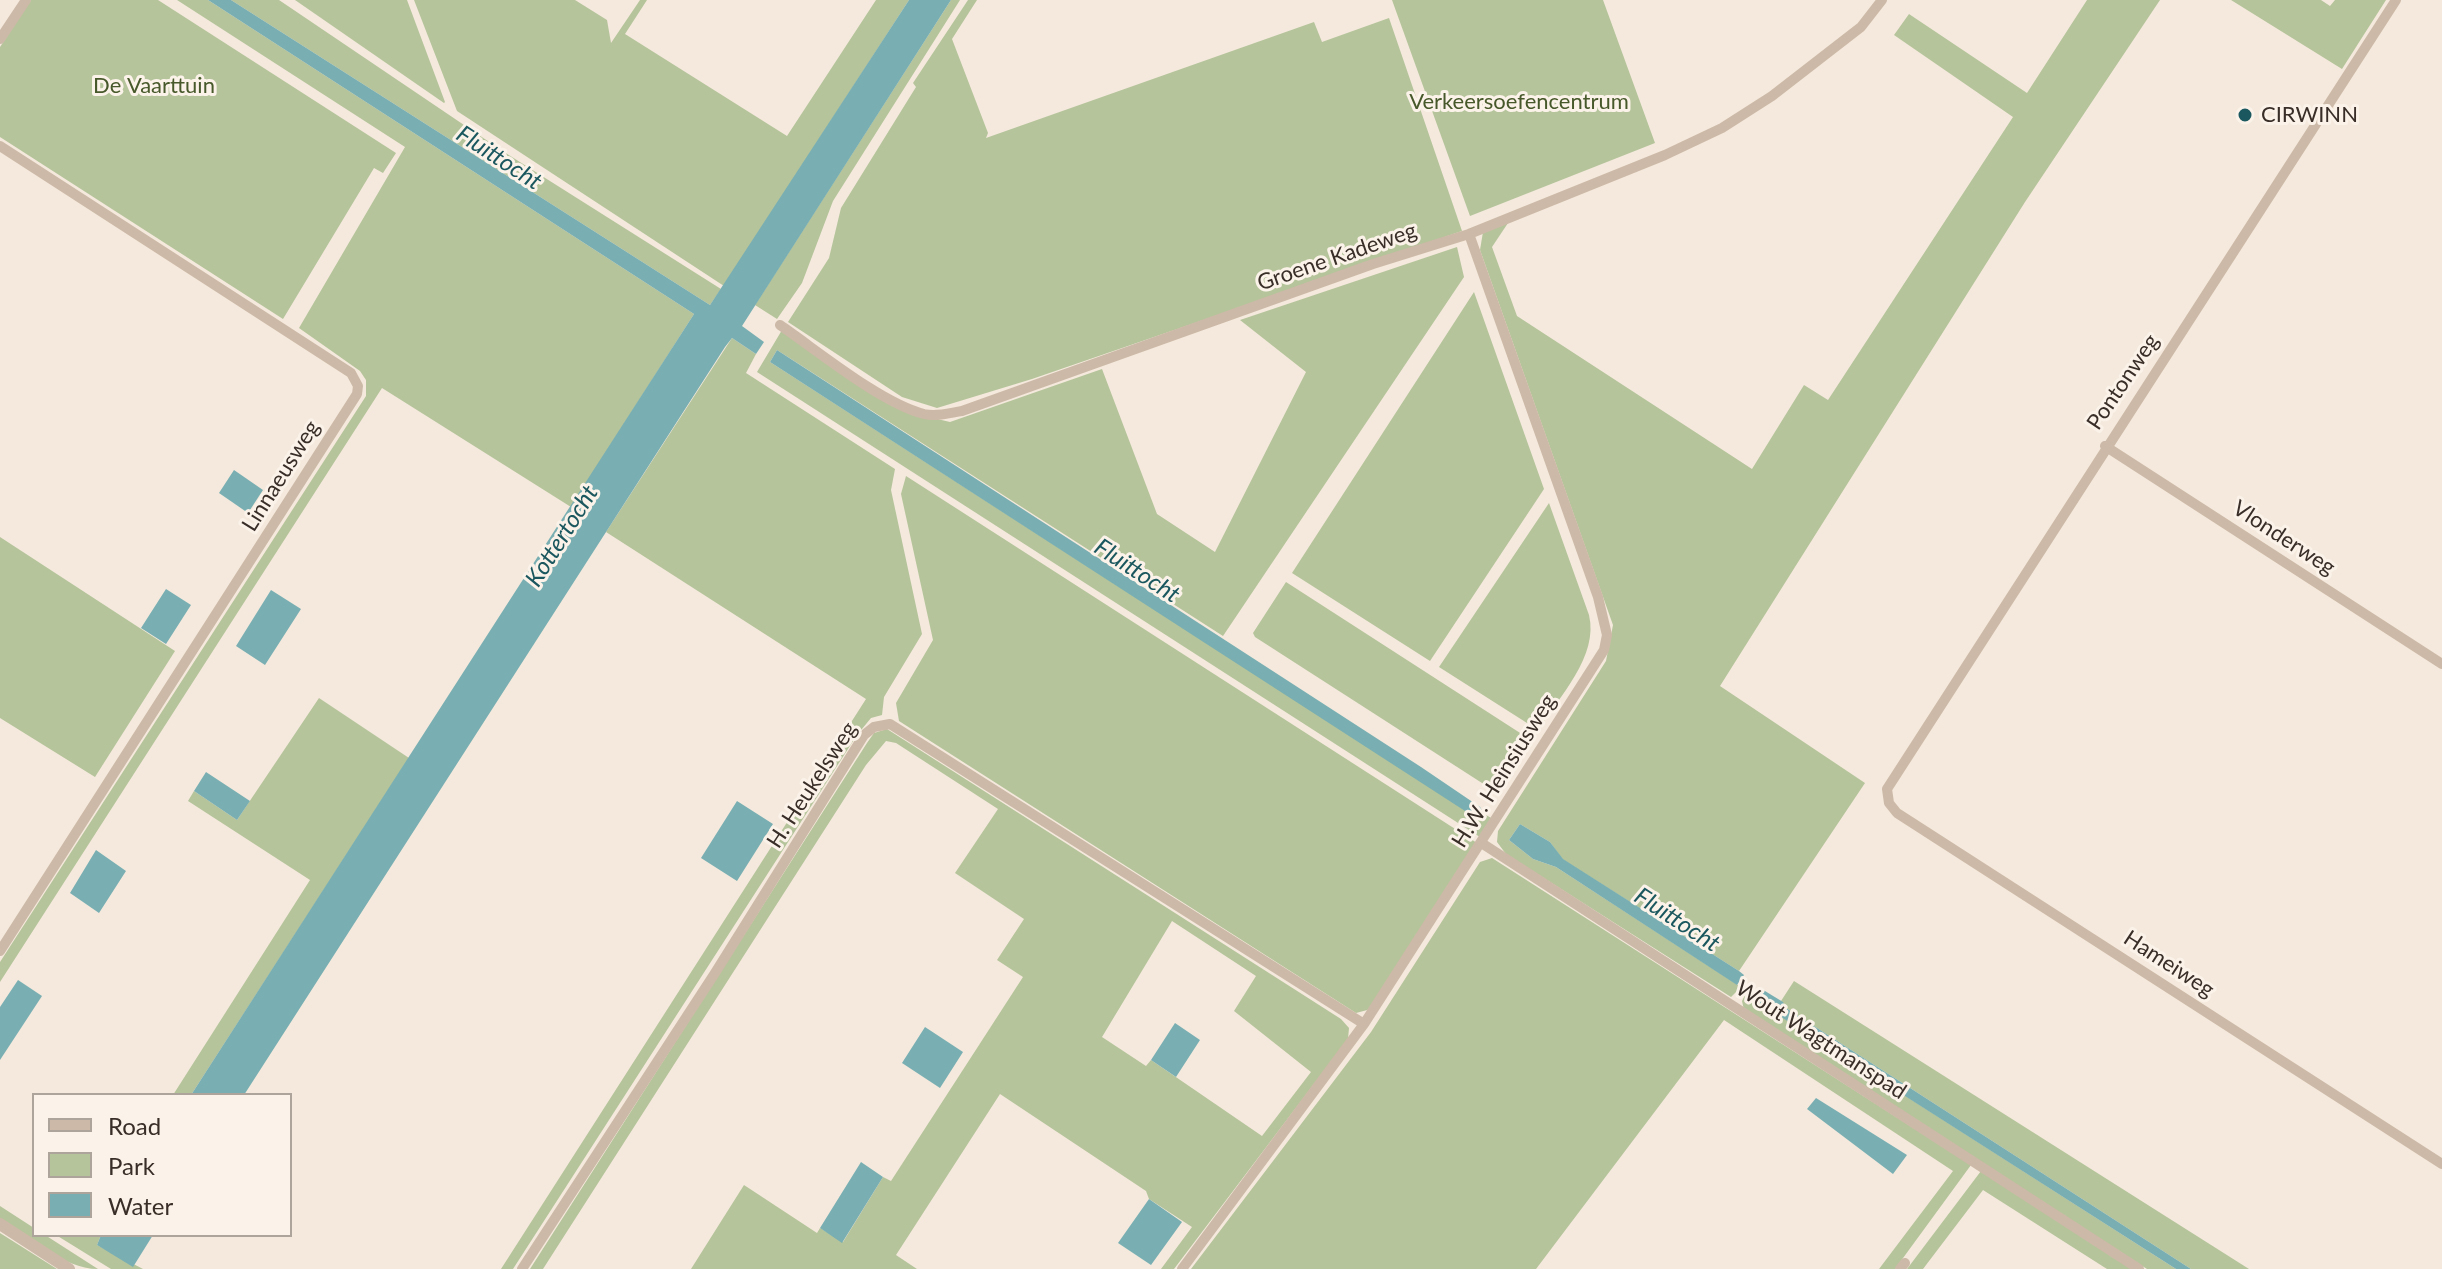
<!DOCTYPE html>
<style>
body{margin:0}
#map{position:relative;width:2442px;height:1269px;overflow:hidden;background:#f4e9dc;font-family:Lato,sans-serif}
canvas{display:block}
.legend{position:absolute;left:32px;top:1093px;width:260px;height:144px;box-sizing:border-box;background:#fbf3e9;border:2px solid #ada49c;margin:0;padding:10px 14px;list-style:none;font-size:24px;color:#392e28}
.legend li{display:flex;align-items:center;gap:16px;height:40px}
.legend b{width:40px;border:2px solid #ada49c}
</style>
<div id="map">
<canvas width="2442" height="1269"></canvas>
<ul class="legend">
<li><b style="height:10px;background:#cdb9a7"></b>Road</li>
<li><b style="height:22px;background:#b5c49b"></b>Park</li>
<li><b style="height:22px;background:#79afb3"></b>Water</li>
</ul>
</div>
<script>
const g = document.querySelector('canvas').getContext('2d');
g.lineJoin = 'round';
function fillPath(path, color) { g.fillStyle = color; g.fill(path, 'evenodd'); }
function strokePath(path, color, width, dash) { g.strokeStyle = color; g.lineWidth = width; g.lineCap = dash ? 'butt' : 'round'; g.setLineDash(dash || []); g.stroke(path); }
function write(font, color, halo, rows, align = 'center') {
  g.font = font + ' Lato,sans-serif'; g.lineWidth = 6; g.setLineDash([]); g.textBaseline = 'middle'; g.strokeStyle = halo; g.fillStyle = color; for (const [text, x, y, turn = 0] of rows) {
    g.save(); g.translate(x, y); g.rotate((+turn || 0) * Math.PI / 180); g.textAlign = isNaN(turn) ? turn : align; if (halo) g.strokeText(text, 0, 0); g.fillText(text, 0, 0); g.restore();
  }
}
fillPath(new Path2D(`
 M31,0H158L396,153L383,173L374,168L283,319L0,137V47Z
 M177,0H208L694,314L571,507L382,388L0,982V962L366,396V380L360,371L299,328L405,147Z
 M231,0H279L504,152L721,289L710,305Z
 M295,0H407L445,102L444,103Z
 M414,0H575L607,20L611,43L640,0H647L625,34L787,136L876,0H909L724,286L457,111Z
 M951,0H960L833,201L802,283L777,319L755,305Z
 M968,0H977L952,39L988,133L986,138L1314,22L1322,42L1389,18L1462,231L1032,379L937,408L902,397L788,322L829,258L841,208L916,87L913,83Z
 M1392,0H1603L1655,143L1470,216Z
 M2087,0H2160L2025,202L1720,686L1865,783L1739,971L1562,859L1550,842L1520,824L1509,840L1533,859L1556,867L1741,987L1731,997L1506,854L1497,842L1498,831L1606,661L1613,625L1480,250L1483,232L1512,217L1492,247L1517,316L1752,469L1804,385L1828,400L2013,117L1894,35L1909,14L2027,93Z
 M2231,0H2321L2330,6L2335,0H2386L2342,69Z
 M1457,247L1464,277L1223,636L777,350L770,362L1480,819L1484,814L1495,820L1483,839L757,372L782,330L916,414L950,422L1102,369L1157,514L1215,552L1306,372L1240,320Z
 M1474,292L1544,489L1430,661L1292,573Z
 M732,338L756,354L746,373L895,469L891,490L922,634L884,697L882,715L871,718L857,735L513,1269H501L866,699L606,532Z
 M906,476L1477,843L1371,1009L1356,1013L899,721L896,703L933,640L901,494Z
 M1549,503L1589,615C1599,656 1559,697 1538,730L1439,667Z
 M0,537L175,651L95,777L0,718Z
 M1286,582L1531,740L1496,792L1255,637L1253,633Z
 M319,698L409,758L191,1095H173L310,880L188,801L194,791L237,820Z
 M887,729L1341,1019L1349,1028L1348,1039L1174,1269H1161L1192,1227L1149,1199L1146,1191L1000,1094L896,1255L917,1269H691L744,1185L817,1233L820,1228L843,1242L883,1177L891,1181L1023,977L997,960L1024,919L955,873L998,809L896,743L886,741L866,765L543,1269H530L867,743L874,733ZM1172,921L1256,976L1234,1011L1311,1072L1262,1136L1151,1060L1146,1066L1102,1037Z
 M1492,858L1971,1165L1895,1269H1879L1953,1171L1724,1020L1536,1269H1191L1371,1032L1480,862Z
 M1794,981L2249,1269H2191L1786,1008L1781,1001Z
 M1747,991L1754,999L2176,1269H2147L1744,1010L1742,1001Z
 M1981,1171L2134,1269H2107L1983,1190L1923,1269H1907Z
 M0,1206L34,1228V1235H45L98,1269C63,1269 29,1236 0,1218Z
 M0,1233L57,1269H0Z
 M56,1235H101L97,1245L143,1269H111Z`), '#b5c49b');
fillPath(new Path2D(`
 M208,0H231L710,305L909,0H951L742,326L764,342L756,354L732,338L725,347L244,1095H191L694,314Z
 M777,350L1421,767L1480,807L1484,814L1479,820L770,362Z
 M234,470L263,490L248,513L219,493Z
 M166,589L191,605L166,644L141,628Z
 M271,590L301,609L265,665L236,646Z
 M206,772L250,801L237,820L194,791Z
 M737,801L773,824L737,881L701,858Z
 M1520,824L1550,842L1563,859L1739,971L1744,975L1737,985L1556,867L1533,859L1509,840Z
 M96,850L126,871L99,913L70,893Z
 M18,980L42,996L0,1060V1007Z
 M1760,988L1783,1002L1786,1008L2191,1269H2176L1753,999V993Z
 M1175,1023L1200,1040L1176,1077L1151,1060Z
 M925,1027L963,1052L940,1088L902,1063Z
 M1816,1098L1907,1155L1893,1174L1807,1109Z
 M861,1162L883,1177L842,1243L820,1228Z
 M1149,1199L1182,1222L1151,1265L1118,1243Z
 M101,1235H153L133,1267L97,1245Z`), '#79afb3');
strokePath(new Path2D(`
 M2396,0L1887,789L1889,803L1897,813L2442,1164
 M0,39L26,0
 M0,146L351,373L358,386L357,394L0,951
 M780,325C818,351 881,403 924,414C937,417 949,413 962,411L1373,264L1469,234L1665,155L1722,128L1772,96L1861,27L1882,0
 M2105,446L2442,664
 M1483,844L2139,1269
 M522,1269L715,973L864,735L874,727L890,724L1364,1024
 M1182,1269L1364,1024L1604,650L1607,635L1598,597L1469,234
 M1900,1269L1905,1263`), '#cdb9a7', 10);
strokePath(new Path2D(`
 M0,1224L69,1269`), '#cdb9a7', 12);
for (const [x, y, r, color] of [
 [2245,115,8,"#1b575e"]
]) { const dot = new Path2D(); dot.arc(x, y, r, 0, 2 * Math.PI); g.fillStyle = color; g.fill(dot); strokePath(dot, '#fbf3e9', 3); }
write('22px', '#47592a', '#fbf3e9', [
 ["De Vaarttuin",154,86],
 ["Verkeersoefencentrum",1519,102]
]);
write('22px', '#392e28', '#fbf3e9', [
 ["CIRWINN",2261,115]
], 'left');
write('22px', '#392e28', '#fbf3e9', [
 ["Groene Kadeweg",1337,257,-19],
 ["Pontonweg",2123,382,-56],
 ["Linnaeusweg",281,476,-58],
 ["Vlonderweg",2284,538,33],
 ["H.W. Heinsiusweg",1504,771,-58],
 ["H. Heukelsweg",812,785,-57],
 ["Hameiweg",2169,964,33],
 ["Wout Wagtmanspad",1821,1040,33]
]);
write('italic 24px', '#1b575e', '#fbf3e9', [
 ["Fluittocht",499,158,33],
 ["Kottertocht",562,536,-58],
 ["Fluittocht",1137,571,33],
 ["Fluittocht",1677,920,33]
]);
</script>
